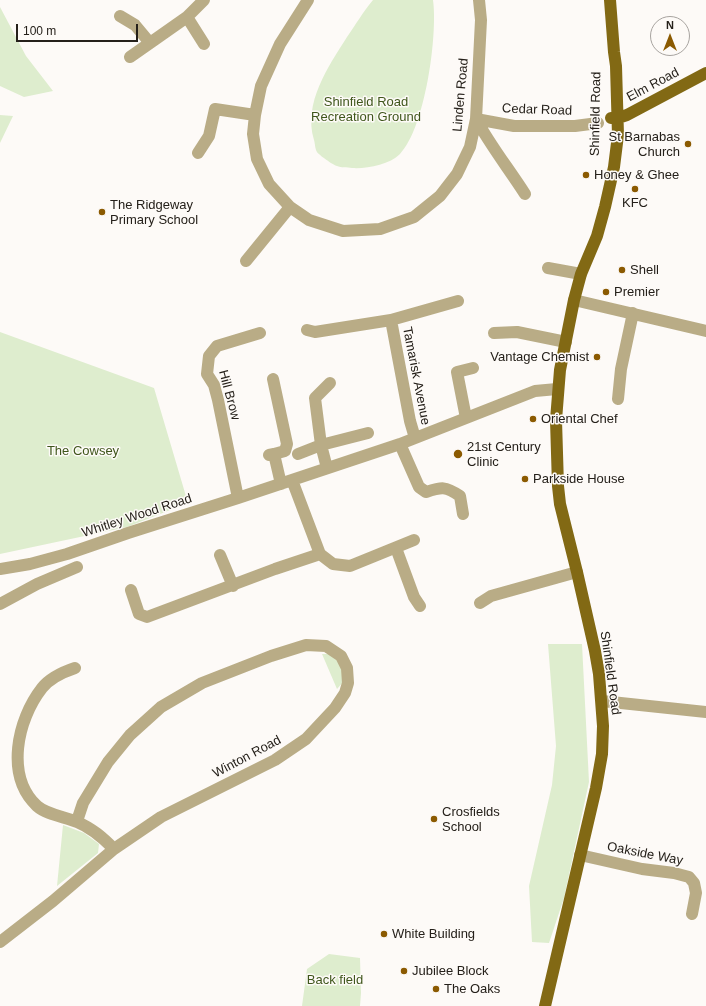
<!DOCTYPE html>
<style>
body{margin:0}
#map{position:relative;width:706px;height:1006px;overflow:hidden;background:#fdfaf7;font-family:Arial,sans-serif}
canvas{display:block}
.north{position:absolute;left:650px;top:16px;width:40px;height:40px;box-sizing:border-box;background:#fdfaf7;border:1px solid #a7a39f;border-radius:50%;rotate:0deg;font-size:11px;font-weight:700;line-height:16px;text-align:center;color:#25201a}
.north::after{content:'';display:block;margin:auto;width:14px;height:18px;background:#8b5a01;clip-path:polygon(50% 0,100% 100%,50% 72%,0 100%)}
.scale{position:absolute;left:16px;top:24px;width:122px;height:18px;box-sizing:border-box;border:2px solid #25201a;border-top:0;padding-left:5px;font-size:12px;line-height:14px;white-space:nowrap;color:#25201a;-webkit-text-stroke:3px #fdfaf7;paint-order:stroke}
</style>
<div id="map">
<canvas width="706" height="1006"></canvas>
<div class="north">N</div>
<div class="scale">100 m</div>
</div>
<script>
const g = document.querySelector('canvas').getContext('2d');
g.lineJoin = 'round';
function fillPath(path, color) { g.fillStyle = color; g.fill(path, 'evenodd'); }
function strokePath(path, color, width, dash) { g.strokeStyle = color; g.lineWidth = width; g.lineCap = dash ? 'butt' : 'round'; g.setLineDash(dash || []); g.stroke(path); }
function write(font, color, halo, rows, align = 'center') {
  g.font = font + ' Arial,sans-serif'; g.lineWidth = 3; g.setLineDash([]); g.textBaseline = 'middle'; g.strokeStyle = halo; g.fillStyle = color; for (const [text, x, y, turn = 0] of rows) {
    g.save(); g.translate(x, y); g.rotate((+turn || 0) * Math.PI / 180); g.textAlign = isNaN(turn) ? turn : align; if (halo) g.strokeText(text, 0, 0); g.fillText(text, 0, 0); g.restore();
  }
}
fillPath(new Path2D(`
 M373,0H433C438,35 425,128 400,154C389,165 366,169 352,168C347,167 341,168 337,166C333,165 319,155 317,152C315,149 315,143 314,140C303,103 328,67 347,37C356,24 363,12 373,0Z
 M0,7L26,56L53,91L24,97L0,86Z
 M0,115L13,116L0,143Z
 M0,332L154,388L188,503L127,527L0,554Z
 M548,644H582L589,782L564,898L549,943L532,942L529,886L552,785L556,746Z
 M322,654H332L342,663L344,681L337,689Z
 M63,825L84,833L99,844L98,853L57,886Z
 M329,954L360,958L361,993L360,1006H302L307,969Z`), '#deedce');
strokePath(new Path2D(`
 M308,0L280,44L261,86L255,115L253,134L257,159L269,184L290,207L309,220L343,231L380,229L414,217L440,196L457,174L470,147L476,119L481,20L479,0
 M120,16L135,25L150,43L187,17L204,0
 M187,17L204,44
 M130,57L150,43
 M476,119L514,126H575L598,123
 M476,119C490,145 509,169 525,194
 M198,153L209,136L215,109L255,115
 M246,261L290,207
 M548,268L581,274
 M574,300L706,331
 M391,320L458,301
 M307,330L315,332L391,320L410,421L415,438
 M494,333L517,332L566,342
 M273,379L287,444L285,451L274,454
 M618,399L621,369L633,313
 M466,418L457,372L473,368
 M400,444L419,487L426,492C442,487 445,486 460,496L463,514
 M298,454L321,445L368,433
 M269,455L274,454L281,484
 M327,468L321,445L315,398L330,383
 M292,480L320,554L333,564L350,566L414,540
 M238,498L218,400L214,385L207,374L209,356L217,346L260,333
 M396,548L414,597L420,606
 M220,555L233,586
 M0,569L30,564L67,554L128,533L238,498L400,444L535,391L557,389
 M131,590L139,614L147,617L275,569L320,554
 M480,603L491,596L577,572
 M0,604L37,584L77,567
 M75,668C63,672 50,678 42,688C17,720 5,776 37,806C47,815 66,817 77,822C92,828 103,838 114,849
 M602,701L706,712
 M580,855L642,869L674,873L689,877L694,883L696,893L692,914
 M0,942L53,901L114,849L161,817L275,760L306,739L335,708L345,693L348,683L347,668L341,656L326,646L306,645L271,656L202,683L161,707L130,735L108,762L83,803L77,821`), '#b9ac86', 12);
strokePath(new Path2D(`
 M611,118H618L627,115L706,73
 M545,1006L596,788L602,754L603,726L599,674L595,651L577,572L560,504L558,486L556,420L560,370L574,300L581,274L597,236L605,207L614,167L618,135L616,66L614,52L610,0`), '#826914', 12);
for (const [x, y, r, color] of [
 [688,144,4,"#8b5a01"],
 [586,175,4,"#8b5a01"],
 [635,189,4,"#8b5a01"],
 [102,212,4,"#8b5a01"],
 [622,270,4,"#8b5a01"],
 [606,292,4,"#8b5a01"],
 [597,357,4,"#8b5a01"],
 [533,419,4,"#8b5a01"],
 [458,454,5,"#8b5a01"],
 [525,479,4,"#8b5a01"],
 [434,819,4,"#8b5a01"],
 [384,934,4,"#8b5a01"],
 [404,971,4,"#8b5a01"],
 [436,989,4,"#8b5a01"]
]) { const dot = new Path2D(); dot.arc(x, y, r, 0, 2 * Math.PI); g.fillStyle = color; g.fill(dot); strokePath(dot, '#fdfaf7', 1.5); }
write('13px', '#25201a', '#fdfaf7', [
 ["Elm Road",653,85,-28],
 ["Linden Road",461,95,-85],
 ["Cedar Road",537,110,2],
 ["Shinfield Road",596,114,-89],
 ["Tamarisk Avenue",416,376,79],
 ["Hill Brow",229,395,75],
 ["Whitley Wood Road",137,516,-18],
 ["Shinfield Road",610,673,82],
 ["Winton Road",247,757,-28],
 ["Oakside Way",645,854,11]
]);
write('13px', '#3f561b', '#fdfaf7', [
 ["Shinfield Road",366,102],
 ["Recreation Ground",366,117],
 ["The Cowsey",83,451],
 ["Back field",335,980]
]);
write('13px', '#25201a', '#fdfaf7', [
 ["St Barnabas",680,137,"right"],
 ["Church",680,152,"right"],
 ["Honey & Ghee",594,175],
 ["KFC",635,203,"center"],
 ["The Ridgeway",110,205],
 ["Primary School",110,220],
 ["Shell",630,270],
 ["Premier",614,292],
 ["Vantage Chemist",589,357,"right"],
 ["Oriental Chef",541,419],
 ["21st Century",467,447],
 ["Clinic",467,462],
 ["Parkside House",533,479],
 ["Crosfields",442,812],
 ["School",442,827],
 ["White Building",392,934],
 ["Jubilee Block",412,971],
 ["The Oaks",444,989]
], 'left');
</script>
